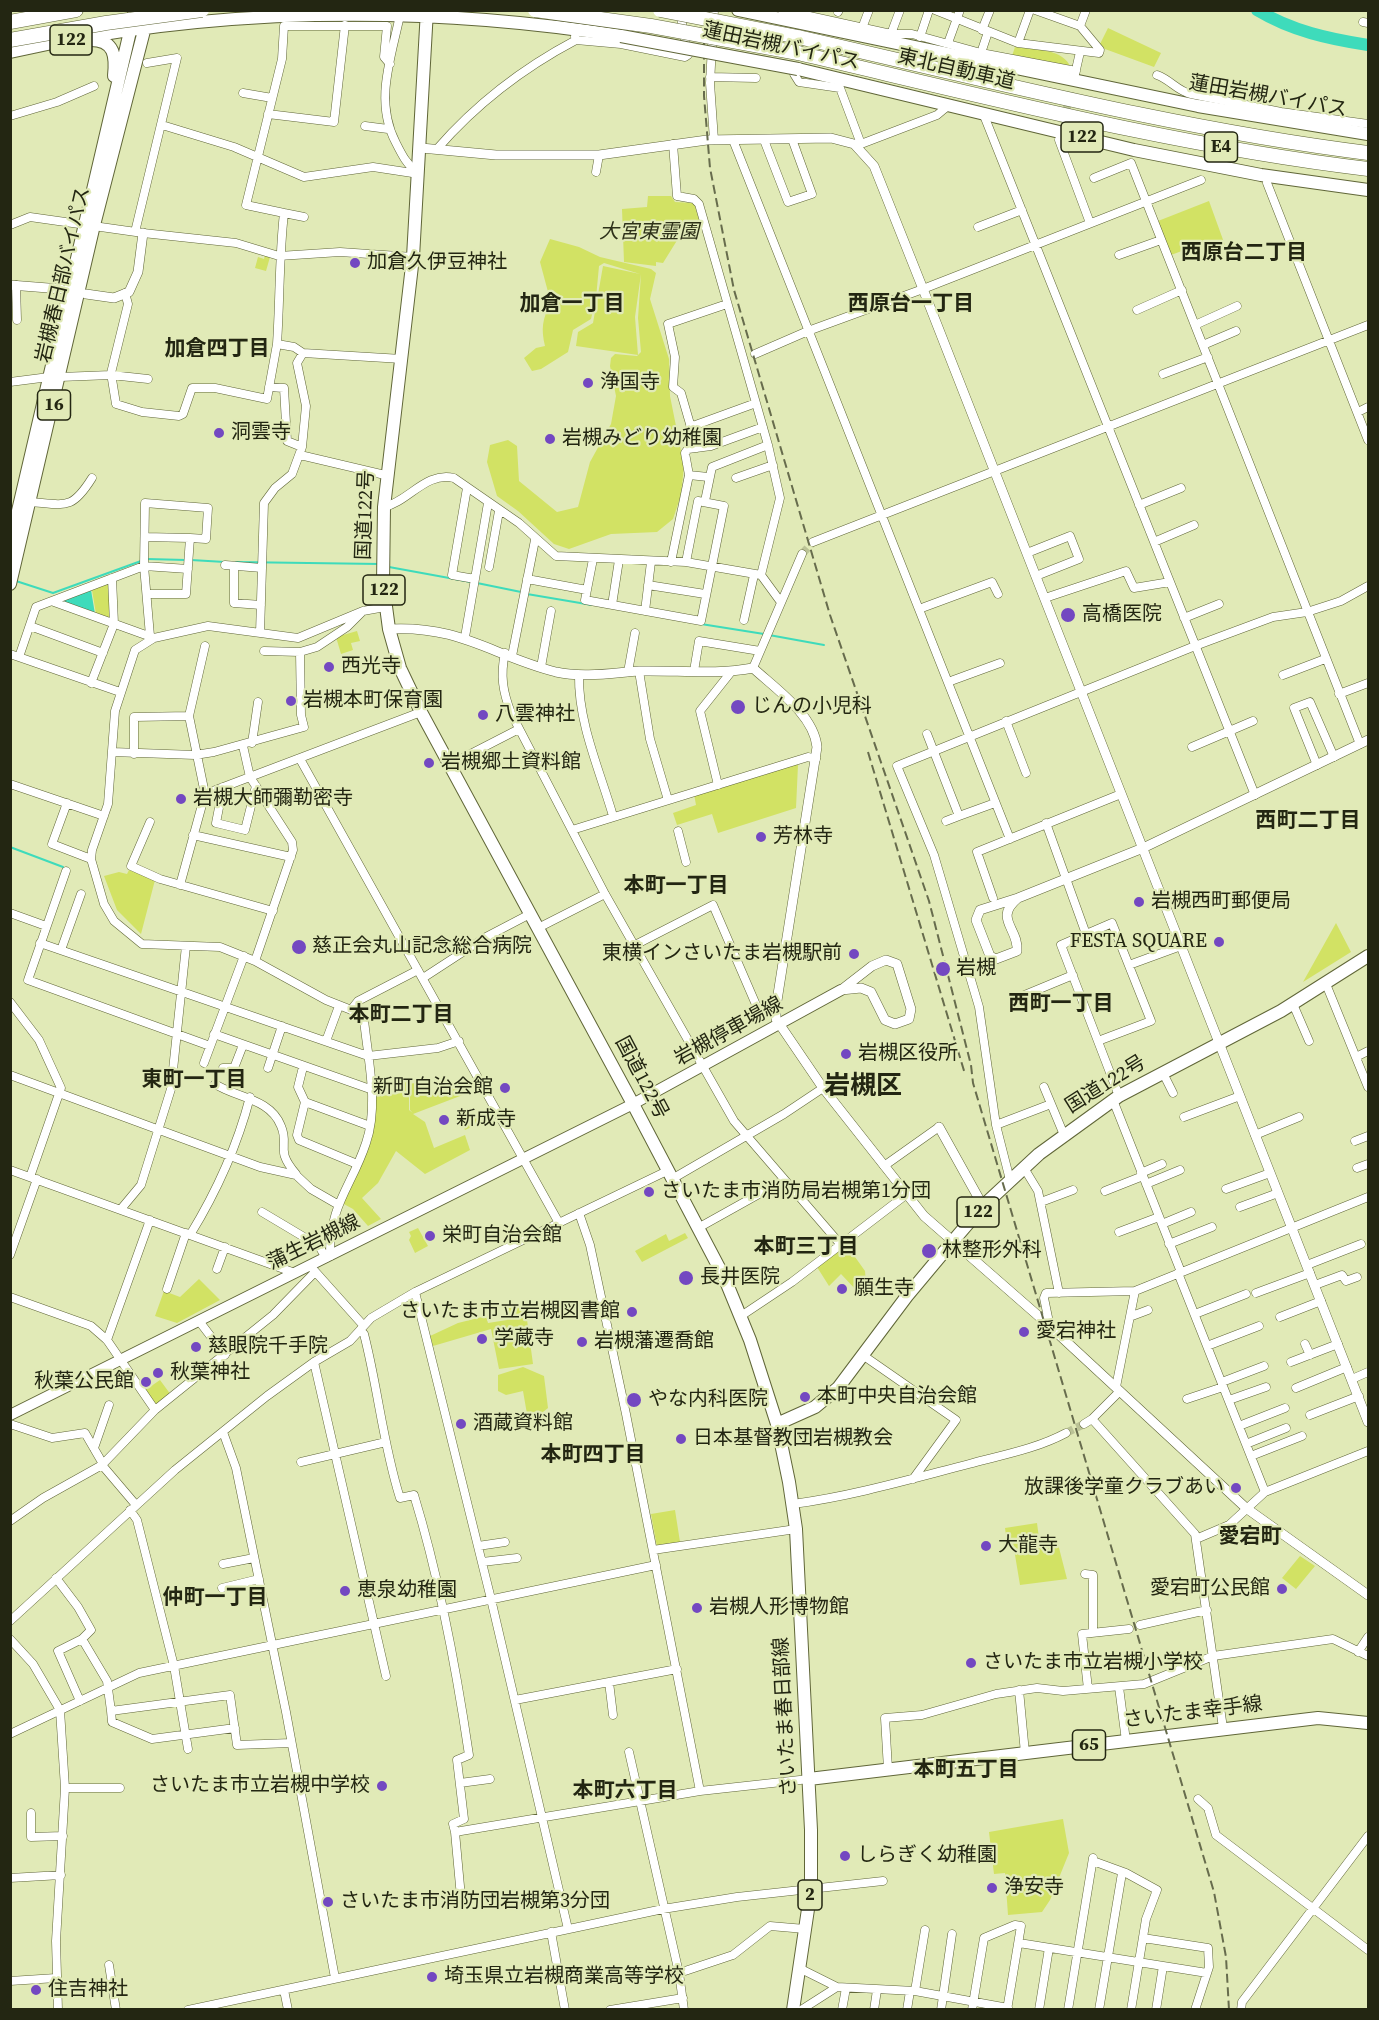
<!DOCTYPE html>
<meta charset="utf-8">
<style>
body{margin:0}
#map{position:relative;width:1379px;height:2020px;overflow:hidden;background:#e1eab7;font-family:"Source Serif 4",serif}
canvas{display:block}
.frame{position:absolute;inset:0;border:12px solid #232612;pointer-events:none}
</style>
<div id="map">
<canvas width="1379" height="2020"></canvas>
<div class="frame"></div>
</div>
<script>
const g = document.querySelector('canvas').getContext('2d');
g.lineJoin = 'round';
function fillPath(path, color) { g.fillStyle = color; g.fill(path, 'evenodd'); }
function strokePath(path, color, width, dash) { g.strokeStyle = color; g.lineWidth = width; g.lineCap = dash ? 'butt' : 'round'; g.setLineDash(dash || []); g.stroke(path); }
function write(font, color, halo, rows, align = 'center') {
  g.font = font + ' "Source Serif 4","Noto Sans JP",serif'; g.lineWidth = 4.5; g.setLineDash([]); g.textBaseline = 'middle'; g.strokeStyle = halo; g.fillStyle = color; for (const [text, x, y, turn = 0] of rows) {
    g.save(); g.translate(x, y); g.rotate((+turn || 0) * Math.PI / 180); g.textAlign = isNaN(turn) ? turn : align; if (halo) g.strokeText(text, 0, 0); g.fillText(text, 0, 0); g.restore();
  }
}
fillPath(new Path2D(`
 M1108,28L1161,53L1154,67L1105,49L1100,44Z
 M1015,47C1033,50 1064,48 1071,68L1012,56Z
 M648,196H671L675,202L694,203L702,230L681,234L663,263L656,262V266L624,262L622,209L647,207Z
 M1209,201L1226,248L1211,254L1206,242L1171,255L1158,221Z
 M550,239L579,247L600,257L651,269L656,273L650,299L669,359L670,396L684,466L681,495L673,519L657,532L611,534L569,549L554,544L518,511L497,496L487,462L490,445L508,440L517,446L519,481L557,512L578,507L590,462L611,424L616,396L610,366L611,358L615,354L637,356L641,352L638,318L641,274L635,317L638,355L576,346L578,332L593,323L603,266L640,274L604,263L599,266L596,298L591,319L573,330L568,352L541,369L532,371L524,358L536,348L545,346C541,329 542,319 551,303L540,262Z
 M265,255L270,257L266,271L255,268L258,257L264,259Z
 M107,583L110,585L112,619L96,614L92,590Z
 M357,631L360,641L351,643L353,650L341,654L336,637Z
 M795,764L798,765L796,808L718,833L712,814L677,825L673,813L696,805L694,794Z
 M129,870L155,880L141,934L117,910L104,876L119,872L127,874Z
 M1336,923L1351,952L1303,982Z
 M408,1080L409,1084L421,1082L427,1095L461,1080L468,1093L413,1114L425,1122L434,1148L465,1135L470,1150L425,1174L396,1151L378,1183L362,1198L381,1219L368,1226L353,1209L342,1203L371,1142L375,1097L409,1092V1110L413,1113L410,1110V1091L395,1092L393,1082Z
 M489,1108L493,1117L465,1130L461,1121Z
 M418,1228L428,1246L415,1253L409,1240L411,1236L409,1232Z
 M685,1233L688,1238L642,1262L635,1251L666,1234L669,1241Z
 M845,1247H848L865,1271L866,1283L857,1291L841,1274L829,1286L817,1267Z
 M199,1279L220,1300L177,1323L155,1316L164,1291L180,1297Z
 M525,1305L533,1364L499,1369L491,1329L433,1346L430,1336L458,1323L486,1316L488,1323L507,1320L505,1308Z
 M523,1367L544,1376L548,1408L532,1421L523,1422L521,1416L527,1414L523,1391L506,1395L498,1391V1375Z
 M160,1380L171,1395L158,1406L154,1405L144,1391Z
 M675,1510L680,1542L657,1547L651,1514Z
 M1037,1523L1040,1546L1058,1544L1067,1579L1020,1585L1013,1543H1007L1005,1528Z
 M1300,1556L1315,1566L1296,1589L1282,1578Z
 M1063,1819L1069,1853L1050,1900L1042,1912L1008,1915L1005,1873L994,1874L989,1832Z`), '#d2e264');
fillPath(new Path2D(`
 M91,590L95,614L63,603V600Z`), '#3edbbb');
strokePath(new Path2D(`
 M147,559L186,560
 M191,560L225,562
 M236,562L380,564
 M389,567L471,582
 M16,581L53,593L141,561
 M477,583L521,592
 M527,594L592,605
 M701,624L764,634
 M769,635L824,645
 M10,847L63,867`), '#3edbbb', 2);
strokePath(new Path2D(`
 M1257,10C1292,31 1329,39 1368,45`), '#3edbbb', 12);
strokePath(new Path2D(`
 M1061,135L1071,89
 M802,554L813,542
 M1066,1433L1084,1424`), '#bbc396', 8, [8, 4]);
const minor = new Path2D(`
 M714,10L710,83L714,140
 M782,10L891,34H912L981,53L1076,71
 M935,10L1018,43L1099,53L1100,50L1080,26L1035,10
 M838,12L839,10
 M400,15C391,59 374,101 396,143C402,155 407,165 418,173
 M1363,22L1368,23
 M864,23L869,10
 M1080,26L1086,10
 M982,30L990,10
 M891,34L900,10
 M575,37L576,40L621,44L685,57L688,55L680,12
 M920,37L929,10
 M948,43L960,10
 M1018,43L1030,10
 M981,53L988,32
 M390,64L384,57L387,26H284L282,59L246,205L284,213C279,257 280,300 277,344L294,347L303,353L402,359
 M794,74L799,82L840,88L861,144L856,145
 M1075,74L1080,52
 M1157,75C1171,80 1177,91 1191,94L1281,112L1368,124
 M710,77L756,78
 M243,93L272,98
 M983,113L1255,795
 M268,114L334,122L345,25
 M10,116L57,102L94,86
 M162,125L234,147L304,177L373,167L419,174
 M365,126L388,129
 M733,140L1010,839
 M764,140L788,202L812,194L792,139
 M1059,140L1090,223
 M673,144L677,196L694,199L699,204L768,445L780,498L761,575
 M861,144L937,115L949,105
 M437,149C477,103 523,68 576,40
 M596,172L599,155
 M1094,178L1131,163L1360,744
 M1267,183L1368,440
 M284,213L304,217
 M10,225L30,217L143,233L236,243L279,256L340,252L413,257
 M978,227L1022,210
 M135,232L177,58L147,63
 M1119,255L1161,240
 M16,285L17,320
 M125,293L128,304L111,373L116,404L142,412L179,416L183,414L192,388H215L267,399L277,344
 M1137,310L1182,290
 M1195,325L1237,306
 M1203,345L1236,331
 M755,354L808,331L923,289L1201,180
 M1163,374L1208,357
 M60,377L111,375L148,379
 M10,382L49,377
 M269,387L284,388L287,441L302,447
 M1358,412L1368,407
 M690,427L756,403
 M697,448L681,393L673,387L675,357L668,324L727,304
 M300,455L385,475
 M708,477L689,475L685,453L688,449L711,446L763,427
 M736,478L773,465
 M467,488L452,575L475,579
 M705,501L712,467L768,445
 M31,502C66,505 72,510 92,478
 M1139,505L1181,488
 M384,507C408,502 426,471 454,478L519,523L556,556L686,562L761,575L780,601
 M145,537L190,538L186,594H147
 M813,542L1368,325
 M1154,542L1194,525
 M1027,553L1070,536L1079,559L1036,576
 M593,559L585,600L701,621L724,506L698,501L686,562
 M671,562L689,475
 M225,565L262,568
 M234,566V603L261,605
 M489,567L499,511
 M527,579L587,590
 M648,585L705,594
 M1045,598L1126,571L1134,588L1170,582
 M54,602L154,638
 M612,605L619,560
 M919,609L992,582L998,594
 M645,611L651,562
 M1184,618L1219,604
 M744,620L754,575
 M30,626L103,653
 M260,633L264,503L275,488L292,474L302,447L306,406L297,363L303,353
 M150,636L144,566L145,503L208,508L206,539L190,538
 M465,637L488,503
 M264,651L300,652L317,647L347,627L363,611L385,607
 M505,653C500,676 503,692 511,713L605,894L734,1121L841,1245
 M10,654L120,692
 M512,656L535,540
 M19,657L36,607L144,566L188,569
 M541,667L551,611
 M753,668L802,554
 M639,671L650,739L668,800
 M694,671L699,641L760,651
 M628,672L635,633
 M579,675C578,723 600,771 613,816
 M1283,675L1325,659
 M948,682L1000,663
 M91,683L114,624L112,578
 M1339,694L1368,683
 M1006,721L1026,773
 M927,734L959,816L995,803
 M252,743L258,702
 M243,746L250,777L292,842L293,850L255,961
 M1192,747L1253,721
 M112,752L195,755L214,752L304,727L301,715L300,652
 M134,754V717L189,716
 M300,759L559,1223
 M449,765L519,729
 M1317,765L1294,708L1310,702L1334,757
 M10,784L104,816
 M718,785L700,711L731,672
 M223,787L216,823L245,830L256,786
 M205,794L421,712
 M67,803L52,844L91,859
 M946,821L959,816
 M150,822L131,866L160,879L273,911
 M1046,823L1086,934
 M572,830L808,757L816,759
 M678,831L686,862
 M193,835L291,857
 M66,871L28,980L210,1046
 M180,885L205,794L189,716L205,646
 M993,898L977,852L1121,794
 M10,913L46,926
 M538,928L605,894
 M40,943L368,1056L438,1048L459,1041
 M635,945L713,905L757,1007H776
 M61,950L81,894
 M1129,965L1181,946
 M423,978L486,937L530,914
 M1326,984L1368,1087
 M1015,999L1073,975
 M10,1002L39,1040L61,1088L30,1177
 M1293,1004L1309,1041
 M351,1010L358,1001L418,970
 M214,1034L370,1089
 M326,1041L339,1006
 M1098,1041L1151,1021L1112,923L1061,945L1119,1096
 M1356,1057L1368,1051
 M204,1063L244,956
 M303,1067L298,1087L305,1102L370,1126
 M223,1068H234L243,1045
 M268,1068L282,1026
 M1163,1073L1173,1093
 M10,1075L260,1167L296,1175L311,1189L337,1204
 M215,1084C236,1098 270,1098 281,1126C290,1147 274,1148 296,1174
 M1044,1087L1064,1135
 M1113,1100L1181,1272
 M305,1102L297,1135L299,1140L357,1164
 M1184,1117L1240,1096
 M996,1125L1051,1104
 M1255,1135L1299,1117
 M1355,1141L1368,1136
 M884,1166L939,1127
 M1024,1168L1038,1191L1059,1293
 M1357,1168L1368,1164
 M10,1170L295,1273
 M1141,1173L1162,1164
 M672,1179L784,1114L823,1088
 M1010,1180L996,1125L979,1007L934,855L897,766L1195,646L1273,617L1307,612L1341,601L1368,586
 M1146,1184L1180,1170
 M1226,1189L1270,1173
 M1105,1191L1143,1176
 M1041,1202L1073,1190
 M1240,1207L1278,1193
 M121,1209L141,1185L171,1089L186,946
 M262,1212L319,1246L326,1258
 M579,1213L590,1245L626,1414L700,1791
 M1162,1224L1191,1212
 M698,1228L784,1180
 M1119,1232L1159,1217
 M190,1235C217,1191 237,1147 250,1097
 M1169,1244L1212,1227
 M10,1255L37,1179
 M330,1256C329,1205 352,1186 366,1143C379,1106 368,1059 364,1020L359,1013L326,1000L255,961L220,947L142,944L114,921L104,904L91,859L92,850L108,804L115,711L135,650L154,638L208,626L298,638L363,611
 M1307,1265L1361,1244
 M312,1268L363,1325
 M217,1269L225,1247
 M1178,1273L1265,1492
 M1315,1285L1342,1275L1346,1281L1357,1277
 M167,1289L186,1233
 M415,1292L491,1599L568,1929
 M1256,1293L1310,1273
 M10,1297L91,1326L107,1340L155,1410
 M1195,1314L1246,1294
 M741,1316L792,1282L907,1194
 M1132,1316L1148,1310
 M1280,1317L1321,1301
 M199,1321L225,1355
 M1050,1327L1044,1298L1046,1293L1135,1291
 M360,1330L364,1334C378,1388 383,1445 400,1498L414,1495C440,1580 456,1667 469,1755L457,1760L464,1819L453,1824L455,1832
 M107,1340L150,1220
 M1305,1344L1310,1355
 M1207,1346L1259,1326
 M864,1356L956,1420L913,1479
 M314,1362L386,1676
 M1291,1362L1338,1344
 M1352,1379L1368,1372
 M1222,1382L1264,1366
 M1116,1387L1135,1291L1368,1197
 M1296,1388L1347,1367
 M1187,1399L1223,1387
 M1229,1400L1266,1387
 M1310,1415L1359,1396
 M1092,1419L1195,1534L1223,1728
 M10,1424L52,1438L85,1433L103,1464
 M1084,1424L1092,1419L1120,1391
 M1239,1426L1285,1408
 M223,1432L236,1468L286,1712L335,1978
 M1246,1444L1286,1428
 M94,1448L109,1405
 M1251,1456L1302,1436
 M301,1462L386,1442
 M102,1465L136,1505
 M793,1504C853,1496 911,1479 969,1464C1002,1455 1036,1449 1066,1433
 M130,1510L137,1520L174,1666L188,1749
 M10,1521L43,1498L102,1465L155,1410L273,1315L315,1272
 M1196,1539L1229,1525L1265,1492L1368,1451
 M478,1546L505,1542
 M653,1550L796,1529
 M482,1562L517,1558
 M223,1564L254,1558
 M1085,1574L1093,1575V1632
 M56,1578L78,1607L91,1630L82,1639L58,1651L80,1701
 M222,1588L259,1579
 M10,1621L175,1470L267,1396L314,1362L350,1341L371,1318L415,1292L667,1171
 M1140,1625L1207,1610
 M10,1639L33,1664L60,1710L65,1788L56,1941L58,2010
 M82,1639L107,1681L111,1711
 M1358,1652L1368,1637
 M609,1682L613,1715
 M1119,1687L1126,1741
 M1088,1689L1082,1634L1129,1629
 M1019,1690L1025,1753
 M515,1700L677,1669
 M235,1728L152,1739L112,1722L111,1711L230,1695L237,1745L291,1743
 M10,1734L139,1673L656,1565
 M629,1752L679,1973L684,2010
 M888,1769L885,1718L922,1715L996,1694L1037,1688L1063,1691L1144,1684L1213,1656L1333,1639L1368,1656
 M460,1783L490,1779
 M65,1788H120
 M1198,1799L1208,1808L1216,1835L1368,1950
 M31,1813V1837L63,1836
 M1093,1861L1126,1873L1157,1890L1146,1919L1131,2010
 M10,1878L61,1875
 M461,1897L455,1832L700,1791L809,1779
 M551,1932L565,2010
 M1143,1938L1208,1948L1209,1967L1195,2010
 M1019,1943L1207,1973
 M109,1965L116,2010
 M799,1968L837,1987
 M679,1973L733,1955L770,1926L805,1929
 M10,1981L56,1978
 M284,1990L288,2010
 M915,1991L925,1930
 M188,2010L663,1909L737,1897L883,1881
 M610,2010L683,1998
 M801,2010L837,1987L915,1991L1008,2008
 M842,2010L846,1988
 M874,2010L877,1990
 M907,2010L910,1991
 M941,2010L952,1934
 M972,2010L984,1938L1015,1925L1021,1926L1007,2010
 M1039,2010L1049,1948
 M1068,2010L1093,1858
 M1099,2010L1122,1873
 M1156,2010L1163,1966
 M1241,2010L1242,2002L1368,1836`);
const tertiary = new Path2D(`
 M421,148L496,155H599L707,140L831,138L854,144L874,166L923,289L1368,1422
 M10,285L61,289
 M86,294L114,298L129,292L138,272L143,233
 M389,629C460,625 493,656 556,672C583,678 612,673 639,671C677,670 716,675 753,668C776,689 814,715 817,747L776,1007V1019L823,1088L924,1216L1043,1320L1246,1508L1368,1595
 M1018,898C993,919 1019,928 1017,951L996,959L990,956L976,920L980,910L1018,898L1143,848L1368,740
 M886,960L897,964L911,1009L909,1019L895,1024L885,1020L871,992L861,988L841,990L872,966Z
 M939,1127L983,1206`);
const secondary = new Path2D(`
 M10,1415L633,1104L841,990`);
const primary = new Path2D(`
 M777,1424L789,1482L796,1529L811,1830V1889L793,2010
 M809,1779L1318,1718L1368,1723`);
const trunk = new Path2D(`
 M427,10L413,257L384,507L383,584L389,629L400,668L421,712L633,1104L725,1279L750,1340L777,1424L815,1407L838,1388L907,1296L953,1241L983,1206L1039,1154L1119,1096L1281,1011L1368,956
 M738,10L1198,106L1368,134
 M91,40C115,40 116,57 114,76
 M10,52C210,7 420,4 621,36
 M798,69L1134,150L1261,175L1368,190
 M10,545L135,10
 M10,584L94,225L146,23`);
const motorway = new Path2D(`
 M10,22L76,10
 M798,37C988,80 1176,129 1368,153
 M798,53C987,97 1175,146 1368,169`);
strokePath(minor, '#606638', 9);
strokePath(tertiary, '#606638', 10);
strokePath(secondary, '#606638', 12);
strokePath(primary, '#606638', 14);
strokePath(trunk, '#606638', 14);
strokePath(motorway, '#606638', 15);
strokePath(minor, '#fff', 8);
strokePath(tertiary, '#fff', 9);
strokePath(secondary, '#fff', 10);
strokePath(primary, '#fff', 12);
strokePath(trunk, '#fff', 12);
strokePath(motorway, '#fff', 14);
strokePath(new Path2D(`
 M704,10V96L710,168L734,290L830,615L929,901L971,1065L973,1083L1214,1892L1226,1957L1229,2010
 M868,752L965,1074`), '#676c4d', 2, [9, 4.5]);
const trunkBridge = new Path2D(`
 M621,36L798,69`);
const motorwayBridge = new Path2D(`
 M535,10L651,26L798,53
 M660,10L798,37
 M10,40L106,23L202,10`);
strokePath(trunkBridge, '#606638', 14, []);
strokePath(motorwayBridge, '#606638', 15, []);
strokePath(trunkBridge, '#fff', 12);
strokePath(motorwayBridge, '#fff', 14);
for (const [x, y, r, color] of [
 [355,263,6,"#7348c1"],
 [588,383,6,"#7348c1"],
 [219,433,6,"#7348c1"],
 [550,439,6,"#7348c1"],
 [1068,615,8,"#7348c1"],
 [329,667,6,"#7348c1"],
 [291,701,6,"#7348c1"],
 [738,707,8,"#7348c1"],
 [483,715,6,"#7348c1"],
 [429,763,6,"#7348c1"],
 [181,799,6,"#7348c1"],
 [761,837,6,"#7348c1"],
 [1139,902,6,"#7348c1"],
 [1219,942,6,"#7348c1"],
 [299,947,8,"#7348c1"],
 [854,954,6,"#7348c1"],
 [943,969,8,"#7348c1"],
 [846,1054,6,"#7348c1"],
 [505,1088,6,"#7348c1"],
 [444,1120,6,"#7348c1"],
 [649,1192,6,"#7348c1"],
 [430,1236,6,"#7348c1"],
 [929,1251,8,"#7348c1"],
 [686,1278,8,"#7348c1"],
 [842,1289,6,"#7348c1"],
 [632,1312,6,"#7348c1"],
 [1024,1332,6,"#7348c1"],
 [482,1339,6,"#7348c1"],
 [582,1342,6,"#7348c1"],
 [196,1347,6,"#7348c1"],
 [158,1373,6,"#7348c1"],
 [146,1382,6,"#7348c1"],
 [805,1397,6,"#7348c1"],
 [634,1400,8,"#7348c1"],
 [461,1424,6,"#7348c1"],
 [681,1439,6,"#7348c1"],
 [1236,1488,6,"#7348c1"],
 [986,1546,6,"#7348c1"],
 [1282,1589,6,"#7348c1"],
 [345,1591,6,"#7348c1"],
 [697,1608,6,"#7348c1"],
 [971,1663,6,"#7348c1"],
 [382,1786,6,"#7348c1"],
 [845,1856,6,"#7348c1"],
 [992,1888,6,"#7348c1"],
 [328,1902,6,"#7348c1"],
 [432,1977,6,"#7348c1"],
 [36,1990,6,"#7348c1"]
]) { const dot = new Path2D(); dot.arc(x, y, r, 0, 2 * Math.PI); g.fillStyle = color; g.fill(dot); strokePath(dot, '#e1eab7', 2); }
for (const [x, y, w] of [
 [71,40,42],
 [1082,137,42],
 [1221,147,33],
 [54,405,33],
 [384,590,42],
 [978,1212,42],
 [1089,1745,33],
 [810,1895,24]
]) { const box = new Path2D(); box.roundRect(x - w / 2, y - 15, w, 30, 4.5); g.fillStyle = '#e1eab7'; g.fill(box); strokePath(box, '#232612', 1.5); }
write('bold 18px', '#232612', null, [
 ["122",71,40],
 ["122",1082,137],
 ["E4",1221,147],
 ["16",54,405],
 ["122",384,590],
 ["122",978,1212],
 ["65",1089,1745],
 ["2",810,1895]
]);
write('20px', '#232612', '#e1eab7', [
 ["蓮田岩槻バイパス",781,47,12],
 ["東北自動車道",956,70,13],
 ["蓮田岩槻バイパス",1268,97,10],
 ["岩槻春日部バイパス",64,275,-77],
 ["国道122号",366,515,-88],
 ["岩槻停車場線",729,1032,-29],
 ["国道122号",641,1078,62],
 ["国道122号",1106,1085,-32],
 ["蒲生岩槻線",314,1243,-26],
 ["さいたま幸手線",1193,1713,-7],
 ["さいたま春日部線",786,1717,-93]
]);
write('italic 20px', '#2e3119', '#e1eab7', [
 ["大宮東霊園",649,233]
]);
write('20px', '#232612', '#e1eab7', [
 ["加倉久伊豆神社",367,263],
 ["浄国寺",600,383],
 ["洞雲寺",231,433],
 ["岩槻みどり幼稚園",562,439],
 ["高橋医院",1082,615],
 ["西光寺",341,667],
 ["岩槻本町保育園",303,701],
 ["じんの小児科",752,707],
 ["八雲神社",495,715],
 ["岩槻郷土資料館",441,763],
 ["岩槻大師彌勒密寺",193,799],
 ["芳林寺",773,837],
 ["岩槻西町郵便局",1151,902],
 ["FESTA SQUARE",1207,942,"right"],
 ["慈正会丸山記念総合病院",312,947],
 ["東横インさいたま岩槻駅前",842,954,"right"],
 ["岩槻",956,969],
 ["岩槻区役所",858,1054],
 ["新町自治会館",493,1088,"right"],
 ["新成寺",456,1120],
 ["さいたま市消防局岩槻第1分団",661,1192],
 ["栄町自治会館",442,1236],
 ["林整形外科",942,1251],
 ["長井医院",700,1278],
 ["願生寺",854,1289],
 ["さいたま市立岩槻図書館",620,1312,"right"],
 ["愛宕神社",1036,1332],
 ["学蔵寺",494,1339],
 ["岩槻藩遷喬館",594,1342],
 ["慈眼院千手院",208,1347],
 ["秋葉神社",170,1373],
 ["秋葉公民館",134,1382,"right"],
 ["本町中央自治会館",817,1397],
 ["やな内科医院",648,1400],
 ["酒蔵資料館",473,1424],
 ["日本基督教団岩槻教会",693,1439],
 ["放課後学童クラブあい",1224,1488,"right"],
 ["大龍寺",998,1546],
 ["愛宕町公民館",1270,1589,"right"],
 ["恵泉幼稚園",357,1591],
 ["岩槻人形博物館",709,1608],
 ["さいたま市立岩槻小学校",983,1663],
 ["さいたま市立岩槻中学校",370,1786,"right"],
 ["しらぎく幼稚園",857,1856],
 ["浄安寺",1004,1888],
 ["さいたま市消防団岩槻第3分団",340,1902],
 ["埼玉県立岩槻商業高等学校",444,1977],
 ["住吉神社",48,1990]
], 'left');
write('bold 21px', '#232612', '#e1eab7', [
 ["西原台二丁目",1244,254],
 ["加倉一丁目",572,305],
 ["西原台一丁目",911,305],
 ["加倉四丁目",217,350],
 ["西町二丁目",1308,822],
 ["本町一丁目",676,887],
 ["西町一丁目",1061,1005],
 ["本町二丁目",401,1016],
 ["東町一丁目",194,1081],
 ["本町三丁目",806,1248],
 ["本町四丁目",593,1456],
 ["愛宕町",1250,1538],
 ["仲町一丁目",215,1599],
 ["本町五丁目",966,1771],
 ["本町六丁目",625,1792]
]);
write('bold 26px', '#232612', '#e1eab7', [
 ["岩槻区",863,1087]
]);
</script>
